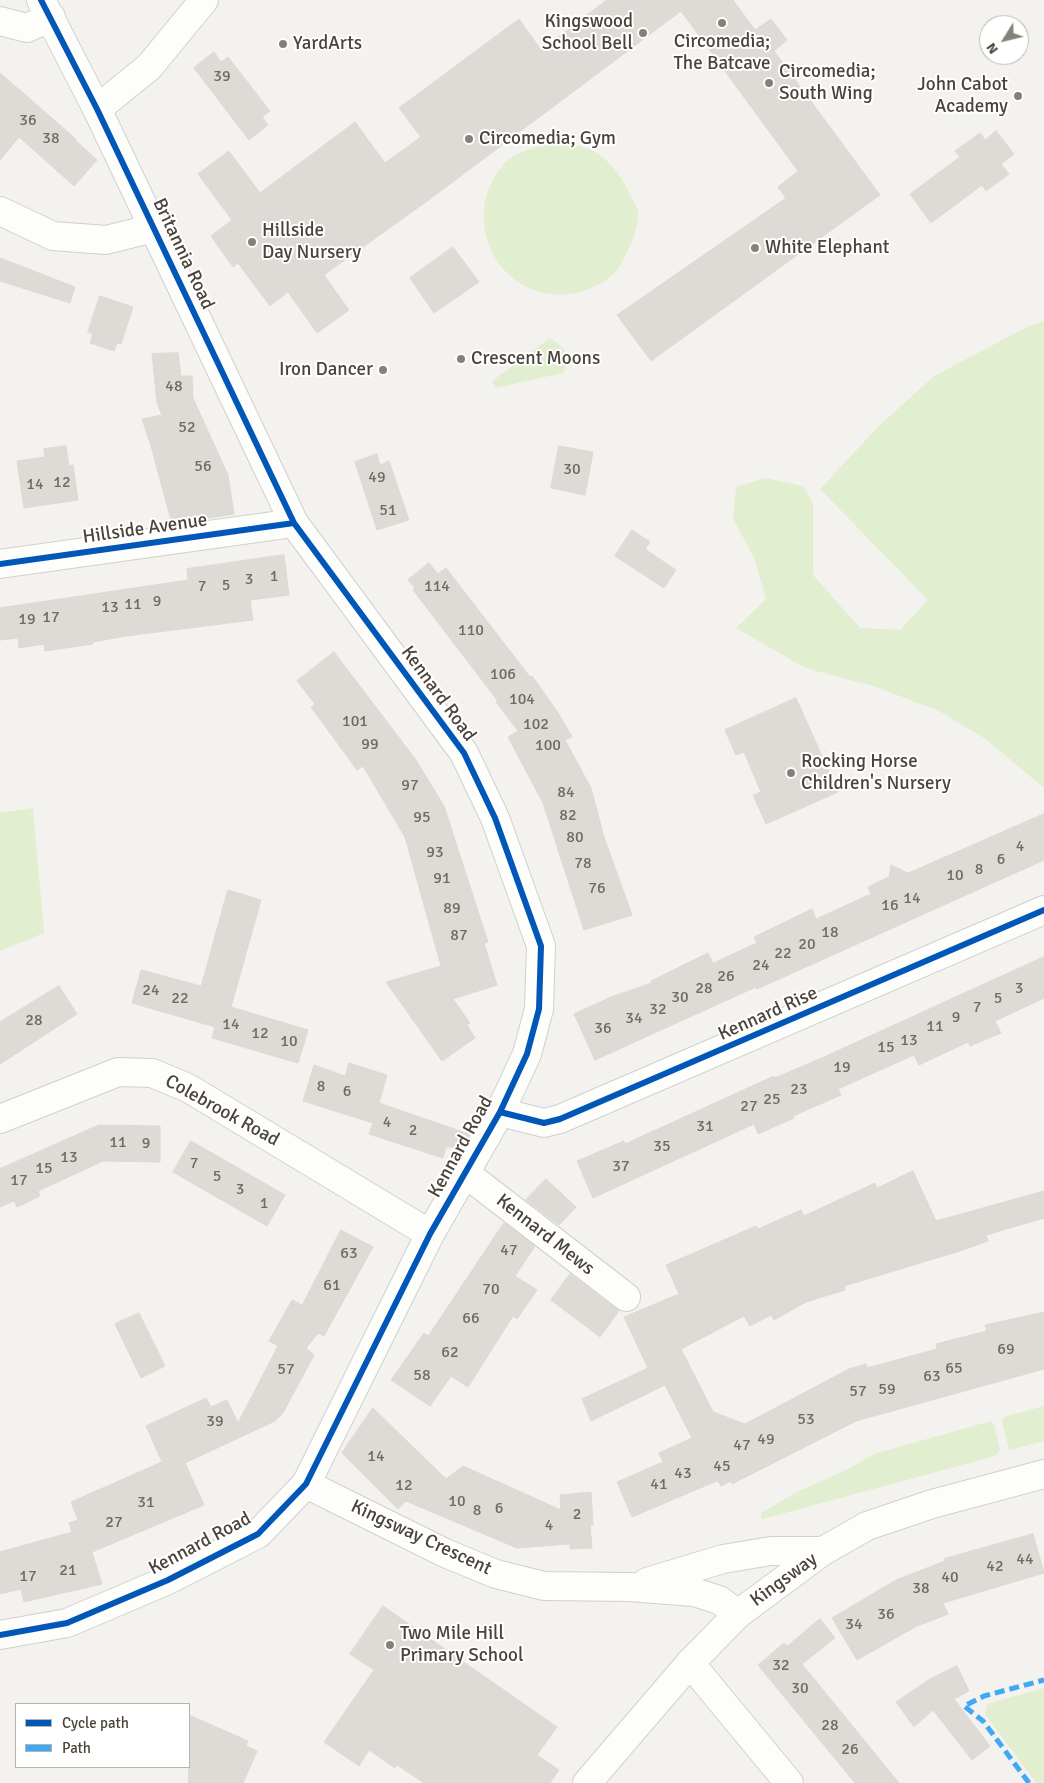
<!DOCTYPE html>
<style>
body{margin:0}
#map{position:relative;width:1044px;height:1783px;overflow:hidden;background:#f4f2ee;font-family:Signika,sans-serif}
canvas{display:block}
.legend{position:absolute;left:15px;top:1703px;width:175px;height:65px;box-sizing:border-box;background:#fff;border:1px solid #b7b4b0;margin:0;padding:6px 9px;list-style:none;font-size:15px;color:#4b4439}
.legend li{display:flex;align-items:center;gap:10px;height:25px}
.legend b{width:25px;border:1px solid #b7b4b0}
.north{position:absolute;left:979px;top:15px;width:50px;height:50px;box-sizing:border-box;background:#fff;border:1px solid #b7b4b0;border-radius:50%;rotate:234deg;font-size:14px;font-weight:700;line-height:20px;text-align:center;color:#4b4439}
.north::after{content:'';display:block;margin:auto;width:18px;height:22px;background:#868178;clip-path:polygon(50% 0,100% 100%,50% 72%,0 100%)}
</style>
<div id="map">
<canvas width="1044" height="1783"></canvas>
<ul class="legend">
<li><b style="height:6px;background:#0057b8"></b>Cycle path</li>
<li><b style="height:6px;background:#3fa9f5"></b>Path</li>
</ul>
<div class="north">N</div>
</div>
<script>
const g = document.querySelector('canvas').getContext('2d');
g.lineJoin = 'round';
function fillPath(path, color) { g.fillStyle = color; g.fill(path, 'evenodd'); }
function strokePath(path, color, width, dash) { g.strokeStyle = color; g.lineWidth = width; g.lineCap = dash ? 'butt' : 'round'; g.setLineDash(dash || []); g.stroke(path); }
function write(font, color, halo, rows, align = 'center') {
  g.font = font + ' Signika,sans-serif'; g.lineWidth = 4; g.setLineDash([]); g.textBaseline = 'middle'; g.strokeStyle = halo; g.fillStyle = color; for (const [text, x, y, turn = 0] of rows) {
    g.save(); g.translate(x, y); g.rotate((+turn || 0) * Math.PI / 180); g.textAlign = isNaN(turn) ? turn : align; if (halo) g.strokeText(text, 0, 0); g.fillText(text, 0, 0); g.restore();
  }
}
fillPath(new Path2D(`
 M558,142C569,145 586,146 595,152C614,164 623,179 632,199C634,202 638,208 638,212C640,227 627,254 620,266C612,279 594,288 580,292C505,311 454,223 503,165C515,151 541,146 558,142Z
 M1044,321V788L987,740L937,710L873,686L805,668L736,628L766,599L755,560L733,518L736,487L765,478L803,486L813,503V575L860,628L900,630L928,600L820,489L880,425L934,376L1029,326Z
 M550,338L560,345L569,357L563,373L495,388L492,381Z
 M33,808L44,933L0,951V813Z
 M1044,1406V1441L1009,1450L1002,1421L1004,1417Z
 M991,1421L994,1424L1000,1450L995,1456L763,1519L761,1517V1513L795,1493L846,1470L874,1454Z
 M1044,1688V1783H1036L985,1714L987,1704Z`), '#e1eecf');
const building = new Path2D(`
 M607,0H733L755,30L771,19L787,40L774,51L880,195L651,361L617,315L786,198L778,187L798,171L681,11L430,199L324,275L349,310L317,333L288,292L270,306L238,263L233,267L211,236L232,220L198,174L229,151L260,193L355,122L385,163L421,137L399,108L519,19L541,50Z
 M214,52L221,62L228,57L270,111L262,117L268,125L249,140L194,68Z
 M0,73L76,139L75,140L97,160L74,186L19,137L0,160Z
 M996,131L1014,154L1001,164L1009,174L986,191L982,185L931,223L910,194L960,157L955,151L980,133L985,140Z
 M453,247L479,282L434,313L410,278Z
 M0,258L75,287L70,303L0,281Z
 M100,296L133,307L121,344L117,343L114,351L90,343L93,334L88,332Z
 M178,353L181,376H192L193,398L228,475L234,514L172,524L151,446L142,419L162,415L157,403L152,354Z
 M66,446L69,466L73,465L78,500L24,508L17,461L45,457L44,449Z
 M559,446L593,452L585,495L551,488Z
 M377,454L380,465L389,461L409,520L377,530L355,462Z
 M632,530L650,542L645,549L676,570L664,588L615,556Z
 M284,555L289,595L250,600L253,620L126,636L93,642V644L45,651L44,644L19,648L18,638L0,640V608L188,580L187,569Z
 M429,563L438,574L446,568L530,677L532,676L557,711L572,737L565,740L591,788L604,837L632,915L584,930L543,803L508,737L518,731L496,702L498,701L413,590L415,588L408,580Z
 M334,652L416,760L444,806L488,942L484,943L497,985L453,999L470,1023L467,1025L475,1038L442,1061L386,982L441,966L405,837L363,766L357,770L311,707L315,704L297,681Z
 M796,698L838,792L766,824L753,795L761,792L744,752L736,755L725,730Z
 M1044,814V860L757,989L756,987L595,1060L574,1014L611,997L652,983L651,981L708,953L713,963L757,943L754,937L812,909L816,919L871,894L868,887L889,877L891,865L908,873Z
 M228,890L261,900L231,1007L308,1030L298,1063L212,1038L215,1027L132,1003L141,970L201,986Z
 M1044,957V998L995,1021L1001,1033L970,1046L968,1042L919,1065L914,1055L838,1089L841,1095L793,1116L794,1118L758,1134L754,1124L593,1198L577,1161L624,1141L625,1144L774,1076L775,1078L824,1057Z
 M59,986L77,1014L0,1064V1022Z
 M349,1063L387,1075L379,1103L469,1134L462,1147H446L443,1158L369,1134L373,1123L303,1101L314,1065L345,1076Z
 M99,1125L160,1126V1162L103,1161L38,1191L40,1196L17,1207L14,1201L0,1207V1169Z
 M191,1141L285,1195L267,1226L173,1172Z
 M913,1171L936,1221L1044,1191V1218L986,1235L988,1241L960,1251L844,1286L845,1290L806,1302L774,1320L771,1315L750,1326L744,1316L681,1349L713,1412L745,1424L849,1369L866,1364L867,1368L937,1349L936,1344L987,1331L985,1325L1044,1312V1369L856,1421L732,1484L731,1481L721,1486L718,1481L712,1483L632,1517L617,1482L663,1462L659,1453L692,1438L665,1385L591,1421L582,1399L648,1368L624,1317L679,1294L666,1265L756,1226L758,1229L801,1210L804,1216L875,1183L877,1188Z
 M546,1179L576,1207L559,1225L526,1200Z
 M504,1223L535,1246L515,1276L537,1290L517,1319L513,1316L468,1387L451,1376L430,1406L391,1380L424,1333L428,1336Z
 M341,1230L373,1247L324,1336L318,1333L306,1348L314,1355L283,1413L275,1421L185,1463L204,1505L92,1552L102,1584L24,1602L21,1589L0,1594V1552L72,1532L69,1523L78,1520L71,1502L162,1462L146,1426L206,1398L211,1407L227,1400L238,1423L278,1346L269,1341L292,1300L302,1305Z
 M570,1274L619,1311L600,1337L551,1300Z
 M139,1313L165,1366L141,1378L115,1324Z
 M373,1408L446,1479L463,1466L561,1510L560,1495L591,1492L593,1525H590L592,1548L570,1549V1544L517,1548L406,1501L398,1509L342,1453Z
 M1033,1534L1044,1573L943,1603L948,1614L915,1627L857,1660L832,1618L896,1580L945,1561L944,1559Z
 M383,1606L557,1727L537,1755L559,1770L550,1783H424L397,1765L395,1768L369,1750L359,1766L324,1742L374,1670L350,1654Z
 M820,1619L835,1638L802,1664L899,1783H855L758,1665L784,1643L787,1646Z
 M957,1666L969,1691L954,1699L990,1746L972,1760L933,1710L914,1727L896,1702L930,1679Z
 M189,1715L248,1741L246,1746L257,1751L243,1783H189Z`);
fillPath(building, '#dedbd6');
strokePath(building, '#dcd9d4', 1);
const minor = new Path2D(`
 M0,21L27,28L51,17
 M97,109L149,67L204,0
 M0,211L53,236L106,240L154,228
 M0,564L294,523
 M500,1112L544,1123L560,1119L1044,910
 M0,1119L118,1072L152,1073L188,1088L430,1234
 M465,1173L626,1297
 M306,1484L445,1553L496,1574L544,1586L629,1587L694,1592L719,1600L738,1614
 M647,1582L723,1559L771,1551H823
 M0,1635L67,1623L168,1580L258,1534L306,1484L430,1234L500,1112L527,1054L539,1009L541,946L495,818L464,753L294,523L97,109L41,0
 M690,1663L789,1783`);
const tertiary = new Path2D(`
 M587,1783L690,1663L738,1614L823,1551L867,1526L932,1504L1044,1474`);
strokePath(minor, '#d2d0cb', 30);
strokePath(tertiary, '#d2d0cb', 30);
strokePath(minor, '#fdfdfc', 28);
strokePath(tertiary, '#fdfdfc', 28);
strokePath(new Path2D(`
 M1029,1783L983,1721L964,1706L984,1696L1044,1680`), '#3fa9f5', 5, [10, 5]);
strokePath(new Path2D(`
 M0,564L294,523
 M500,1112L544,1123L560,1119L1044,910
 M0,1635L67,1623L168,1580L258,1534L306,1484L430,1234L500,1112L527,1054L539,1009L541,946L495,818L464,753L294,523L97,109L41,0`), '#0057b8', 6);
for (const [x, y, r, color] of [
 [722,23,5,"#868178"],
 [643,33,5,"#868178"],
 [283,44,5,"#868178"],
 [769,83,5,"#868178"],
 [1018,96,5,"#868178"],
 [469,139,5,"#868178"],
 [252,242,5,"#868178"],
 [755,248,5,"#868178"],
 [461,359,5,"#868178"],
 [383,370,5,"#868178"],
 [791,773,5,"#868178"],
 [390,1645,5,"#868178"]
]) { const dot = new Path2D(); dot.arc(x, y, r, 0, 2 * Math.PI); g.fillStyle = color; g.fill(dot); strokePath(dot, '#fff', 2); }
write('16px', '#706a61', null, [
 ["39",222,77],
 ["36",28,121],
 ["38",51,139],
 ["48",174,387],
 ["52",187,428],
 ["56",203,467],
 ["30",572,470],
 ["49",377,478],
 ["12",62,483],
 ["14",35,485],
 ["51",388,511],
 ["1",274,577],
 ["3",249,580],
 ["5",226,586],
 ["7",202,587],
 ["114",437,587],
 ["9",157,602],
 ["11",133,605],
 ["13",110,608],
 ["17",51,618],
 ["19",27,620],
 ["110",471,631],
 ["106",503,675],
 ["104",522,700],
 ["101",355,722],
 ["102",536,725],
 ["99",370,745],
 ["100",548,746],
 ["97",410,786],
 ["84",566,793],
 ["82",568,816],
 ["95",422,818],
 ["80",575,838],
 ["4",1020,847],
 ["93",435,853],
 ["6",1001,860],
 ["78",583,864],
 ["8",979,870],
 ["10",955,876],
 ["91",442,879],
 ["76",597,889],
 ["14",912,899],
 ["16",890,906],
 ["89",452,909],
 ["18",830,933],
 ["87",459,936],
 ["20",807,945],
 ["22",783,954],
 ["24",761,966],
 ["26",726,977],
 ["28",704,989],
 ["3",1019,989],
 ["24",151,991],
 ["30",680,998],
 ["22",180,999],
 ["5",998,999],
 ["7",977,1008],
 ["32",658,1010],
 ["9",956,1018],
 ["34",634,1019],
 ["28",34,1021],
 ["14",231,1025],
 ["11",935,1027],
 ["36",603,1029],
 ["12",260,1034],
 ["13",909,1041],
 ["10",289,1042],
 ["15",886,1048],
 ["19",842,1068],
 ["8",321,1087],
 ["23",799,1090],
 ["6",347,1092],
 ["25",772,1100],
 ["27",749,1107],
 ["4",387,1123],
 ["31",705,1127],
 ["2",413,1131],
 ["11",118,1143],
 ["9",146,1144],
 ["35",662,1147],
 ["13",69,1158],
 ["7",194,1164],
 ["37",621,1167],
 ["15",44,1169],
 ["5",217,1177],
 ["17",19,1181],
 ["3",240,1190],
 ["1",264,1204],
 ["47",509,1251],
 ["63",349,1254],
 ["61",332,1286],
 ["70",491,1290],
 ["66",471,1319],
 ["69",1006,1350],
 ["62",450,1353],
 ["65",954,1369],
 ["57",286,1370],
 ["58",422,1376],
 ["63",932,1377],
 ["59",887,1390],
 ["57",858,1392],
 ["53",806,1420],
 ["39",215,1422],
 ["49",766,1440],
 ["47",742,1446],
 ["14",376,1457],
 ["45",722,1467],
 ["43",683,1474],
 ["41",659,1485],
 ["12",404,1486],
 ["10",457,1502],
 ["31",146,1503],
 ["6",499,1509],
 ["8",477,1511],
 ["2",577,1515],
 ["27",114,1523],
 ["4",549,1526],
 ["44",1025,1560],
 ["42",995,1567],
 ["21",68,1571],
 ["17",28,1577],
 ["40",950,1578],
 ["38",921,1589],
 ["36",886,1615],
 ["34",854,1625],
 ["32",781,1666],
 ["30",800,1689],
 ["28",830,1726],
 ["26",850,1750]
]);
write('19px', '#4b4439', '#fff', [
 ["Kingswood",633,22,"right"],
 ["School Bell",633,44,"right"],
 ["Circomedia;",722,42,"center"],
 ["The Batcave",722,64,"center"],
 ["YardArts",293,44],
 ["Circomedia;",779,72],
 ["South Wing",779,94],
 ["John Cabot",1008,85,"right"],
 ["Academy",1008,107,"right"],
 ["Circomedia; Gym",479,139],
 ["Hillside",262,231],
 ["Day Nursery",262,253],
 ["White Elephant",765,248],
 ["Crescent Moons",471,359],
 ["Iron Dancer",373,370,"right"],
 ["Rocking Horse",801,762],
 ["Children's Nursery",801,784],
 ["Two Mile Hill",400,1634],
 ["Primary School",400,1656]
], 'left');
write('19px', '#4b4439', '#fff', [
 ["Britannia Road",183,254,65],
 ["Hillside Avenue",145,529,-8],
 ["Kennard Road",438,694,54],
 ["Kennard Rise",768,1014,-24],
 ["Colebrook Road",222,1111,29],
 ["Kennard Road",461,1147,-61],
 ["Kennard Mews",545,1235,38],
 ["Kingsway Crescent",421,1538,25],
 ["Kennard Road",200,1544,-28],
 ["Kingsway",784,1580,-36]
]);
</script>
